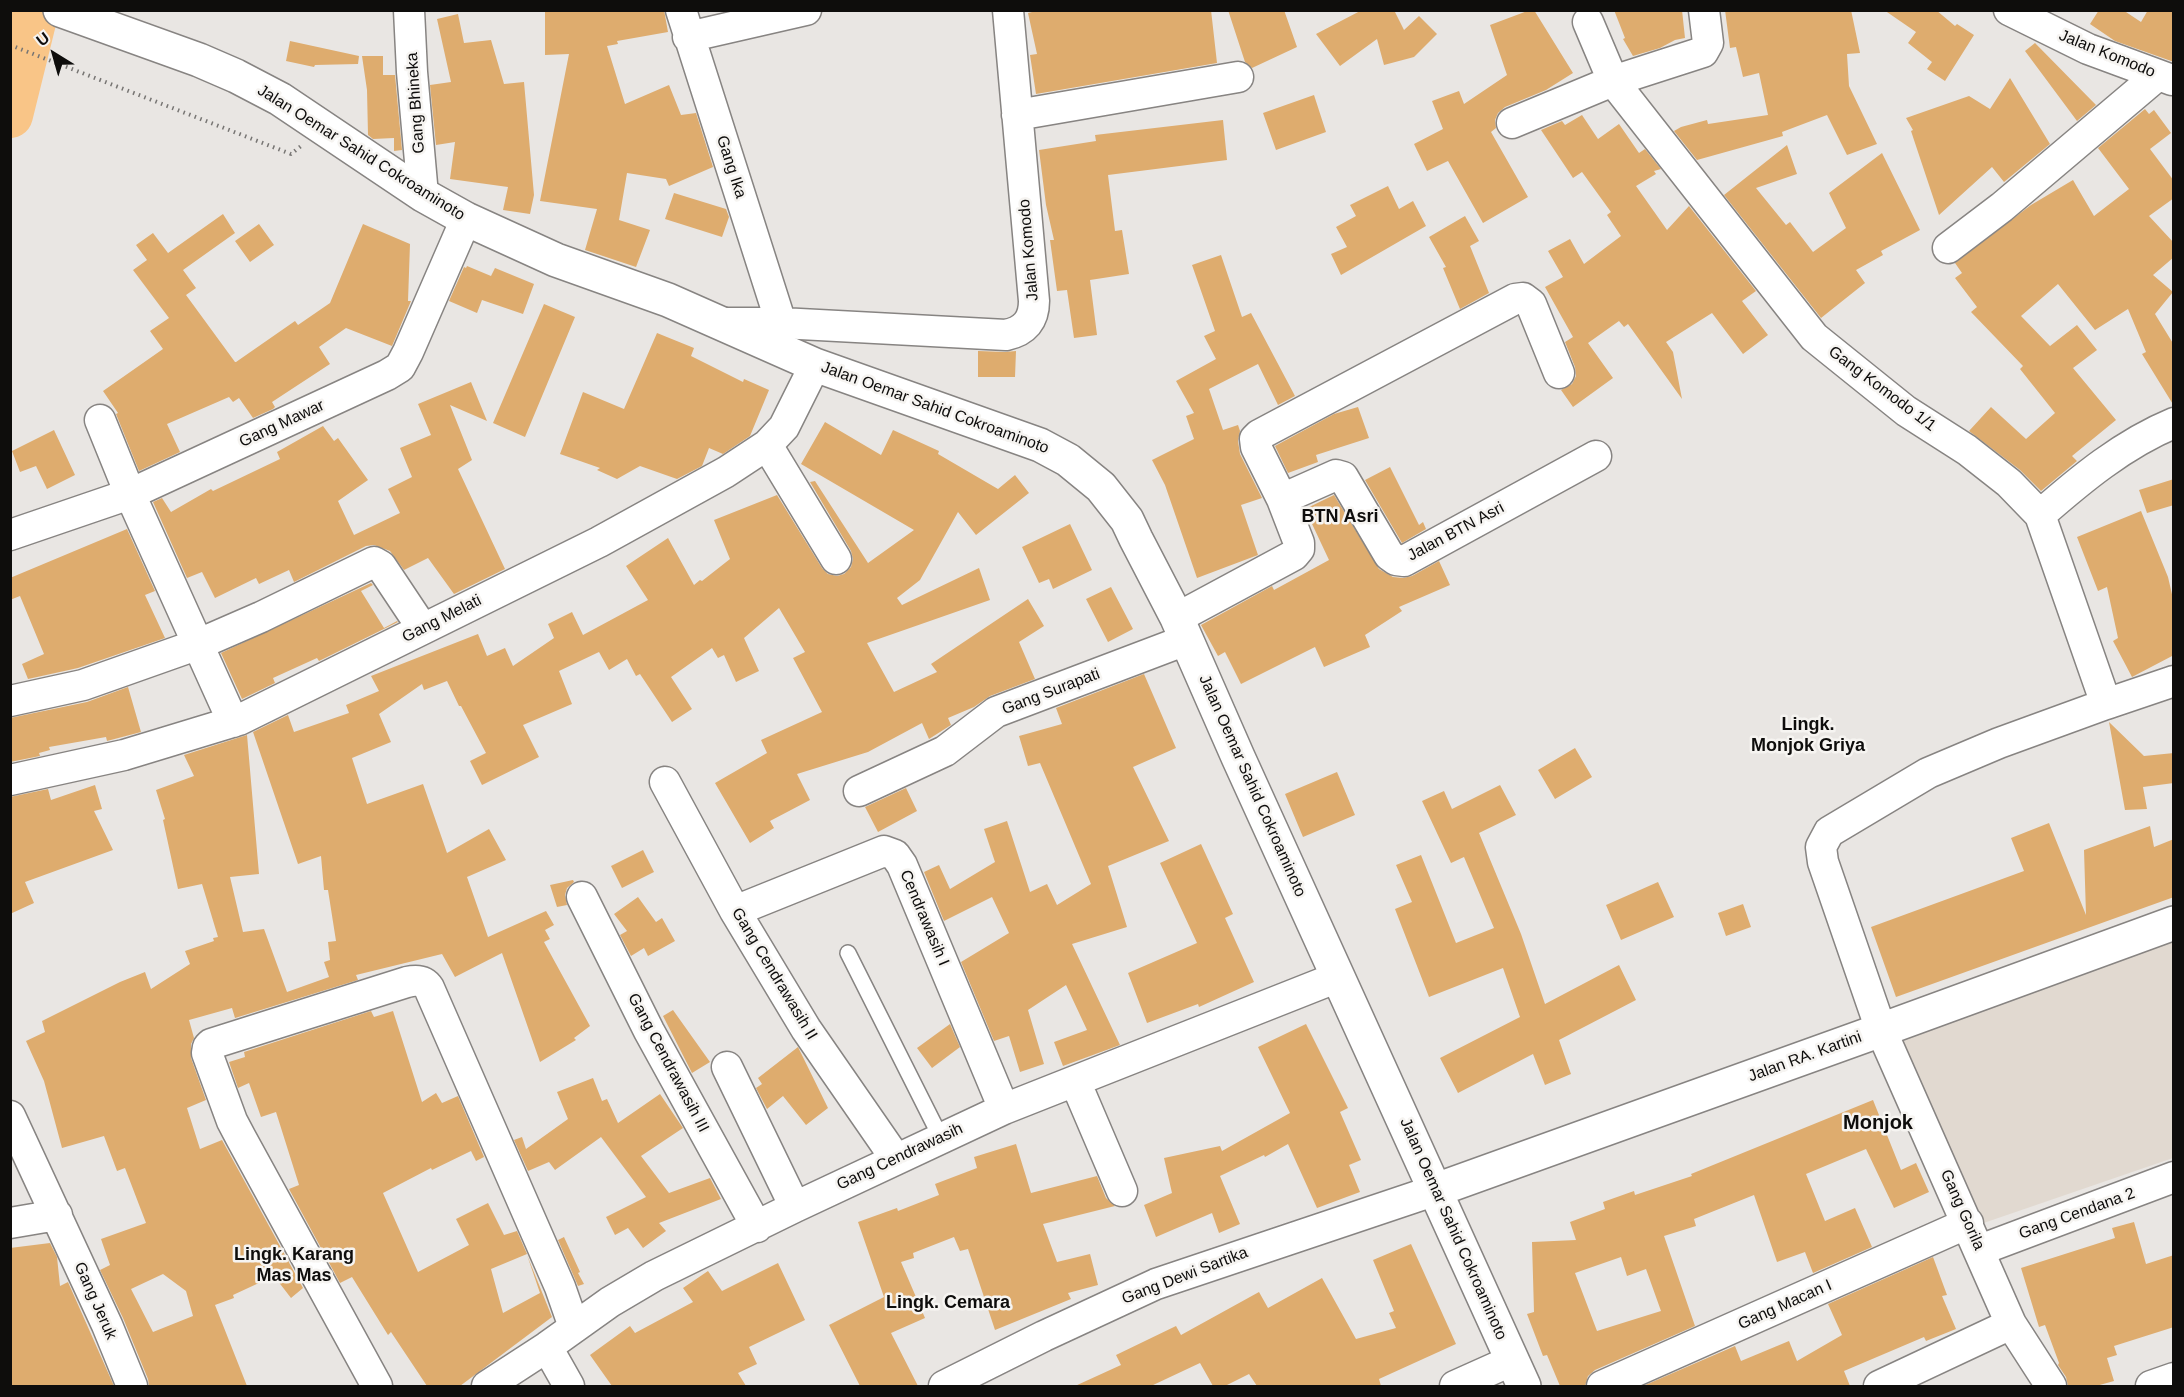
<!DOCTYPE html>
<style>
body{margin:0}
#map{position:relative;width:2184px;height:1397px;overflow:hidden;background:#e9e6e3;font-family:Arial,sans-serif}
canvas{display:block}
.frame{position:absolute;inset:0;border:12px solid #0e0d0c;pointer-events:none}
.north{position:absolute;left:24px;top:24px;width:60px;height:60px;-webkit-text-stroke:4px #f6f4f1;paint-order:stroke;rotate:323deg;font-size:16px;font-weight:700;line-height:24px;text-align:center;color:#0e0d0c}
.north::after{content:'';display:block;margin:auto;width:21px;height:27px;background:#0e0d0c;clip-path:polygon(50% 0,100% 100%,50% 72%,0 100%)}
</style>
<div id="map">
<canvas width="2184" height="1397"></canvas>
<div class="frame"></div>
<div class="north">U</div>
</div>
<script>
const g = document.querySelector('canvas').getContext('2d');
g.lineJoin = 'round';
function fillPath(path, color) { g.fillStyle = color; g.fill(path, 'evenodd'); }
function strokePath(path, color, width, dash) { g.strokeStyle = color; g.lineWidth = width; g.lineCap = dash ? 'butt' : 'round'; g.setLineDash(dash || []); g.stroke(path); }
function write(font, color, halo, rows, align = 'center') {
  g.font = font + ' Arial,sans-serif'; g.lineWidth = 5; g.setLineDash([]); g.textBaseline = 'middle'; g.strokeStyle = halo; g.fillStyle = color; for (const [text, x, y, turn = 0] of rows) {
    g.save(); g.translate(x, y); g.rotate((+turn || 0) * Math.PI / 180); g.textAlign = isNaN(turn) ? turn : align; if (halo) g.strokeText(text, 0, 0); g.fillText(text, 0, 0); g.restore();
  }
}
fillPath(new Path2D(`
 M2173,934V1158L1972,1227L1892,1043Z`), '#e1d9d0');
strokePath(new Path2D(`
 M10,115L36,10`), '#f9c587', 46);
fillPath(new Path2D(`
 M545,10H664L668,32L617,41L618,44L607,46L625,104L669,85L681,115L696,113L713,167L669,186L666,179L627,173L619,220L650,230L636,267L585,250L597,209L540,201L569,54L545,55Z
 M1040,10H1211L1217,63L1036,94L1030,55L1037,54L1028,13Z
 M1228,10H1284L1297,47L1252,68L1245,62Z
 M1362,10H1394L1404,30L1419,16L1437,34L1414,57L1384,65L1377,39L1340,66L1316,34Z
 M1530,10H1534L1573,73L1546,90L1505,107L1498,113L1495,120L1496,128L1491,132L1528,197L1483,223L1448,161L1427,171L1414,144L1443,129L1432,101L1459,91L1464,104L1507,75L1490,25Z
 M1614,10H1682L1685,38L1675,40L1660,48L1633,56L1623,39L1625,38Z
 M1725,10H1851L1860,53L1847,54L1849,86L1877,144L1847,155L1827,115L1782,132L1783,136L1697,160L1674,131L1681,127L1707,120L1708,124L1768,115L1759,73L1743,77L1736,47L1730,48Z
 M1884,10H1936L1955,26L1957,24L1974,35L1945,81L1927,69L1932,62L1908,43L1916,32Z
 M2099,10H2123L2141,22L2148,10H2174V62L2115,41L2090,24Z
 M458,14L464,43L491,40L504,84L524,82L534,195L530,214L503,210L508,187L450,179L455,142L436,145L430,85L451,82L437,19Z
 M290,41L359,56L358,64L315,65L314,67L286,61Z
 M2035,43L2096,105L2077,121L2025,51Z
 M362,56H383V75H395L402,150L394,151V138L373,139L368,135L367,90Z
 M2010,78L2050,144L2004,182L1992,167L1939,215L1911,131L1913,130L1906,118L1969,96L1990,109Z
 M1314,95L1326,132L1276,150L1263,113Z
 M2145,109L2149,114L2154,110L2171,133L2150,149L2174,181V198L2149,216L2174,243V257L2153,275L2173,292L2155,314L2174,345V406L2142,354L2146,352L2128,309L2095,330L2058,284L2021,316L2050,346L2077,325L2097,350L2073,368L2116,420L2072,456L2077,461L2041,491L2020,470L1969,431L1991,407L2026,439L2055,413L2020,369L2023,366L1971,312L1977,307L1955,278L1962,273L1955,263L2031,205L2073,180L2094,216L2129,189L2098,148Z
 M1582,115L1598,139L1619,124L1639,153L1645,149L1661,169L1654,171L1656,174L1636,186L1667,230L1689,206L1756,291L1742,301L1768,335L1743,354L1712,313L1666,342L1673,352L1682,399L1628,324L1624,327L1619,321L1588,343L1613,378L1573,407L1561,390L1572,384L1576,376L1575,367L1565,342L1573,337L1545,287L1563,277L1548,251L1570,239L1584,264L1621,236L1607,215L1611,212L1582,172L1573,178L1541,130L1562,121L1565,125Z
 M1223,120L1227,160L1108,175L1115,231L1122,230L1129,274L1090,280L1097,335L1074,338L1067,290L1057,291L1050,240H1054L1046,205L1039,150L1096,141L1095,135Z
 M1787,145L1797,174L1756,188L1786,225L1790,222L1813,252L1846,228L1829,193L1882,153L1920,230L1881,251L1883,255L1856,270L1865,283L1821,318L1724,195Z
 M1388,186L1399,209L1413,201L1426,226L1341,275L1331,254L1347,247L1336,227L1356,216L1350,205Z
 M674,193L726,209L729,217L722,237L665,219Z
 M223,214L235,233L183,270L196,288L186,295L235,362H236L295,321L298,325L330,303L363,224L410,244L408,301H411L392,346L346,328L319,347L330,364L272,402L275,407L273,409L253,418L239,398L233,402L229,397L167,424L180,452L139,471L116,414L118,413L103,391L163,349L150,331L169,318L133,270L147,260L136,245L153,233L168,253Z
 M1465,216L1479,241L1470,246L1489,293L1460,309L1443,268L1446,267L1429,237Z
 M259,224L274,245L250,262L235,241Z
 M1221,255L1242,317L1251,313L1295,396L1278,405L1258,364L1209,389L1223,430L1238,425L1240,431L1238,441L1240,454L1262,498L1241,505L1258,555L1197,578L1165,485L1152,460L1194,439L1186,416L1194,413L1176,381L1216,359L1204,336L1215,331L1192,265Z
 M467,266L491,276L495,268L534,284L523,314L482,300L477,313L449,301L464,267L466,268Z
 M544,304L575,317L525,437L493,423Z
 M657,333L694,348L691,356L743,382L744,379L769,390L750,436L723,454L709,448L702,466L677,479L640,466L617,479L597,470L600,468L560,454L583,392L624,409Z
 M978,351L1005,352L1016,351L1015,377H978Z
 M471,382L487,421L450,405L472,460L458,469L505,569L454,594L428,558L404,570L390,551L374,545L366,546L294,582L289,570L259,584L256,578L215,598L202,572L187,578L153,502L162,498L171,512L211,489L213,491L280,459L277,452L323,426L334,441L338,438L368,480L338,501L354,535L400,513L388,489L412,477L400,448L431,435L418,404Z
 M1358,407L1369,438L1316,455L1318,462L1288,473L1275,446L1334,414Z
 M825,422L881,455L893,430L939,451L938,454L998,489L1015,475L1029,493L976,535L958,512L920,580L897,598L902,605L979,568L990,600L867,643L894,692L937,672L931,664L1028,599L1044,626L1019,642L1035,679L990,696L974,707L948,718L951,725L929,739L922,723L868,752L797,774L810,800L770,821L774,828L750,843L715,783L767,753L761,740L822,712L793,658L805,652L779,608L744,638L759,671L736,682L724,655L718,658L712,648L671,677L692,709L672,722L640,674L636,676L627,659L609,670L599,652L559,671L572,704L523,725L539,757L482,785L470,761L486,753L461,706H459L447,681L424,690L422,684L379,714L391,742L352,758L367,804L423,784L447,853L489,829L506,860L467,877L488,937L546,911L554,925L545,930L550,939L544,942L590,1026L574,1038L576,1040L540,1062L502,953L455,977L442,954L356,975L358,980L235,1018L232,1008L189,1020L194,1038L191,1044V1058L206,1100L187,1108L200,1149L222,1140L303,1288L291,1298L274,1276L233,1295L234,1298L215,1305L247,1386H149L148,1379L123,1318L100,1270L110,1265L101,1239L146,1223L125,1168L117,1171L104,1136L62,1148L44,1081L26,1041L45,1032L42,1021L120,982L145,972L151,989L190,964L185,951L214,941L213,938L218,937L202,884L178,889L163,820L165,819L156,790L194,776L184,755L247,735L259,874L230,877L243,932L264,929L287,992L329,977L324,962L330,960L328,942L336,941L328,890H324L321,856L298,864L253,732L288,715L294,732L349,713L346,705L379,691L371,676L478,634L487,656L505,648L513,666L554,638L548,624L572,612L583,635L648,600L626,566L668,538L694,585L700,580L702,581L730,559L714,520L777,495L822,568L828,574L837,576L844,574L851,567L853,559L851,551L810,482L815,481L868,563L914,530L801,464ZM163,1274L186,1291L193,1316L153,1332L131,1289Z
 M54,430L75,475L47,489L36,466L20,472L12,451Z
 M1390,467L1419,525L1423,522L1426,529L1402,543L1365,480Z
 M2174,479V505L2147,513L2139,490Z
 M1334,495L1379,569L1393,577L1403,578L1412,576L1439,561L1450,585L1399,607L1402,611L1365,635L1370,647L1324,667L1315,647L1241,684L1225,652L1218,656L1201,625L1272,586L1274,590L1329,560L1305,509Z
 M2141,511L2168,577L2174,603V655L2132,677L2113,641L2118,638L2107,587L2098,591L2077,537Z
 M1070,524L1092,570L1053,589L1049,579L1039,583L1022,547Z
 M127,529L155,591L145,595L165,638L78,668L28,679L22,664L44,654L20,596L10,600V578Z
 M371,583L373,585L361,591L384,628L397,621L398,622L319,661L317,658L273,678L275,683L242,699L221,653Z
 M1111,587L1133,629L1108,642L1086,599Z
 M1144,674L1176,748L1133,767L1169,841L1108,866L1127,927L1072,944L1120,1045L1063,1066L1054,1042L1087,1030L1066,985L1028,1010L1044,1064L1020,1072L1009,1036L994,1041L961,962L1009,933L992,897L944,921L924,872L939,865L950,889L995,862L984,829L1007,821L1030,892L1047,884L1057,905L1091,884L1040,763L1028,766L1019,736L1062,724L1056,708Z
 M128,687L141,732L107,741L106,737L49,747L50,750L39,753L40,756L10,762V718L87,702Z
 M2109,722L2144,756L2174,753V783L2143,787L2147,809L2125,810Z
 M1575,748L1592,777L1555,799L1538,770Z
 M1337,772L1355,815L1303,837L1285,794Z
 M95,785L102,809L94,811L113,850L25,882L34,903L10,914V797L48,789L51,800Z
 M1500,785L1516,815L1479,833L1521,934L1545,1004L1619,965L1636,1000L1559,1040L1571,1074L1545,1085L1533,1054L1458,1093L1440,1058L1520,1017L1503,968L1429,997L1395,909L1412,902L1396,865L1421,855L1456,943L1494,928L1464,857L1451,863L1422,801L1444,791L1452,809Z
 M906,788L917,811L878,832L865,807Z
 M2049,823L2086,915L2084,850L2150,826L2154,847L2174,839V897L1896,997L1871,927L2024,871L2011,838Z
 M1201,844L1233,914L1225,918L1254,982L1199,1007L1198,1004L1147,1023L1128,973L1197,943L1160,863Z
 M643,850L654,872L622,888L611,866Z
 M573,880L574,882L567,888L565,895L567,905L557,907L550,885Z
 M1658,882L1674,917L1621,940L1606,905Z
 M638,897L656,922L662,918L675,941L648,956L644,948L631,956L620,935L627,931L614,914Z
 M1743,904L1751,927L1726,936L1718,913Z
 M673,1010L710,1062L692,1073L663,1016Z
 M371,1011L374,1017L393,1011L422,1102L436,1093L442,1103L458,1096L484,1157L476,1161L471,1151L432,1170L431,1168L383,1193L418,1272L469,1245L456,1219L488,1203L504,1235L517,1231L527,1254L491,1269L503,1313L540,1293L527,1255L552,1317L460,1386H427L391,1332L388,1335L352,1277L340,1283L289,1189L299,1185L276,1112L261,1117L249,1083L238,1088L229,1062L245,1057L244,1052Z
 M950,1024L960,1047L932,1068L917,1048Z
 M1306,1024L1348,1108L1340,1112L1361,1160L1349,1165L1360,1192L1317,1208L1288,1144L1265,1157L1264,1155L1220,1176L1240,1224L1219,1233L1212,1213L1156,1237L1144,1205L1172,1193L1164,1158L1220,1146L1222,1151L1290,1113L1258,1047Z
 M798,1047L828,1108L806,1125L783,1096L767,1109L756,1088L762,1084L758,1078Z
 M593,1078L602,1101L607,1099L618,1123L660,1094L683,1128L641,1156L669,1193L710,1178L721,1199L659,1223L666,1231L643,1248L628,1228L615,1235L606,1217L646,1197L601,1137L555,1170L549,1162L528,1171L514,1140L522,1137L526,1149L568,1119L557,1092Z
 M1873,1100L1901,1170L1916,1163L1929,1192L1894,1208L1866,1149L1806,1174L1825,1221L1855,1208L1872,1247L1813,1273L1805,1252L1777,1262L1754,1195L1694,1219L1696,1226L1664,1236L1695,1326L1595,1370L1588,1376L1585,1386H1560L1547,1355L1543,1356L1527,1314L1534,1312L1532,1242L1576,1240L1570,1222L1605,1209L1603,1202L1634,1191L1635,1195L1692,1176L1691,1174ZM1621,1257L1627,1276L1646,1269L1661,1311L1597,1331L1575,1273Z
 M1016,1144L1031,1193L1097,1176L1106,1198L1115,1206L1043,1224L1057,1262L1090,1254L1098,1285L1068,1293L1071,1299L995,1330L968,1249L960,1251L954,1237L913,1253L914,1258L901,1262L925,1318L891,1333L918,1386H860L829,1325L884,1297L858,1222L897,1208L898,1211L939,1195L935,1184L977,1168L974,1157Z
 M2134,1222L2146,1264L2174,1255V1327L2114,1346L2117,1355L2107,1358L2114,1381L2096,1386H2068L2066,1377L2058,1365L2059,1363L2045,1325L2039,1327L2021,1268L2115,1238L2112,1228Z
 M564,1237L580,1272L578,1273L584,1284L578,1286L558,1240Z
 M50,1243L57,1257L60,1286L68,1282L114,1386H10V1248Z
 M1411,1244L1456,1344L1379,1379L1381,1386H1257L1249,1374L1225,1386H1213L1200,1363L1151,1386H1075L1121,1365L1116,1355L1176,1326L1181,1335L1259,1292L1268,1308L1322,1278L1356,1339L1396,1328L1389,1313L1394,1311L1373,1260Z
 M1933,1257L1947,1295L1942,1296L1956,1329L1926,1341L1924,1337L1844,1371L1850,1386H1643L1735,1346L1741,1361L1789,1341L1797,1361L1842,1335L1828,1304Z
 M778,1263L805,1320L749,1347L757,1364L738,1373L746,1386H612L590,1355L630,1326L635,1333L693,1302L683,1288L708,1271L722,1291Z`), '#deac6e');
const lane = new Path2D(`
 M848,953L941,1138`);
const street = new Path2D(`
 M409,10L412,72L423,195
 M681,10L781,323
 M2009,10L2088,49L2172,80
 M1588,22L1613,81L1814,337L1906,411L1967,450L2009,483L2040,515L2106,704L2174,681
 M688,37L806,10
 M1017,115L1238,77
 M1512,123L1613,81L1703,52L1708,43L1704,10
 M1948,248L2002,207L2158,75
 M723,323H781L1006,335C1025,331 1034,320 1034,301L1008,10
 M100,420L130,494L233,722
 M767,445L836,559
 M1282,499L1336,475L1343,477L1389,555L1396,560L1404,561L1596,456
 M2040,515C2080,480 2123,444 2174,423
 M10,535L130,494L387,375L400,367L408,352L466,219
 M1177,618L1294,555L1299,549V543L1282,499L1256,447L1255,439L1259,435L1515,299L1523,298L1531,304L1559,373
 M10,701L83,685L199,644L261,617L374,562L381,566L423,629
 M10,780L124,755L239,720L599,542L726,472L767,445L784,427L815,365
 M665,782L735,911L806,1029L896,1159
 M859,791L945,751L996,712L1186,640
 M582,897L649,1031L757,1227
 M735,911L884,851L895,855L902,865L1004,1109
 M727,1067L795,1207
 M1075,1081L1122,1191
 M10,1116L107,1325L132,1386
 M10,1223L57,1215
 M1980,1250L2174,1177
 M547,1347L569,1386
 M377,1386L241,1138L232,1121L207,1053L208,1047L211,1044L407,982C416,980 424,980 429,988L560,1287L574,1327
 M487,1386L547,1347L610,1302L654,1276L795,1207L1004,1109L1338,977
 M944,1386L1044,1336L1156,1284L1436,1190
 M1455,1386L1513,1360
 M1602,1386L1968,1223
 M1879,1386L2011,1324
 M2051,1386L2011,1324L1881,1030L1823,862L1821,847L1829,832L1928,773L1999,743L2106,704
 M2151,1386L2174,1378`);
const secondary = new Path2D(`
 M60,10L199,60L236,76L280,99L423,195L466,219L556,260L668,300L815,365L1040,445L1068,460L1101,487L1127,520L1136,539L1177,618L1238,757L1524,1386
 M1436,1190L1881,1030L2174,923`);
strokePath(lane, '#878482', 18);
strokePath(street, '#878482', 33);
strokePath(secondary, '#878482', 36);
strokePath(new Path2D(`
 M10,45L291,154L301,146`), '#777573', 4, [1.5, 4.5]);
strokePath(lane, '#fff', 15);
strokePath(street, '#fff', 30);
strokePath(secondary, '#fff', 33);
write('16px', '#0e0d0c', '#f6f4f1', [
 ["Jalan Komodo",2107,54,22],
 ["Gang Bhineka",416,103,-94],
 ["Jalan Oemar Sahid Cokroaminoto",361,153,32],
 ["Gang Ika",731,167,72],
 ["Jalan Komodo",1029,250,-95],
 ["Gang Komodo 1/1",1882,389,37],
 ["Jalan Oemar Sahid Cokroaminoto",935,408,20],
 ["Gang Mawar",282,424,-25],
 ["Jalan BTN Asri",1456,532,-28],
 ["Gang Melati",442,619,-27],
 ["Gang Surapati",1051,692,-21],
 ["Jalan Oemar Sahid Cokroaminoto",1252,786,66],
 ["Cendrawasih I",924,918,67],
 ["Gang Cendrawasih II",774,974,59],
 ["Jalan RA. Kartini",1805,1057,-20],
 ["Gang Cendrawasih III",668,1063,62],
 ["Gang Cendrawasih",900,1157,-25],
 ["Gang Gorila",1962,1210,66],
 ["Gang Cendana 2",2077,1214,-20],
 ["Jalan Oemar Sahid Cokroaminoto",1453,1229,66],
 ["Gang Dewi Sartika",1185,1276,-21],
 ["Gang Jeruk",95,1301,66],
 ["Gang Macan I",1785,1305,-24]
]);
write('bold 18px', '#0e0d0c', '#f6f4f1', [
 ["BTN Asri",1340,517],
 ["Lingk.",1808,725],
 ["Monjok Griya",1808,746],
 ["Lingk. Karang",294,1255],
 ["Mas Mas",294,1276],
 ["Lingk. Cemara",948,1303]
]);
write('bold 20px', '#0e0d0c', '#f6f4f1', [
 ["Monjok",1878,1123]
]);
</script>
